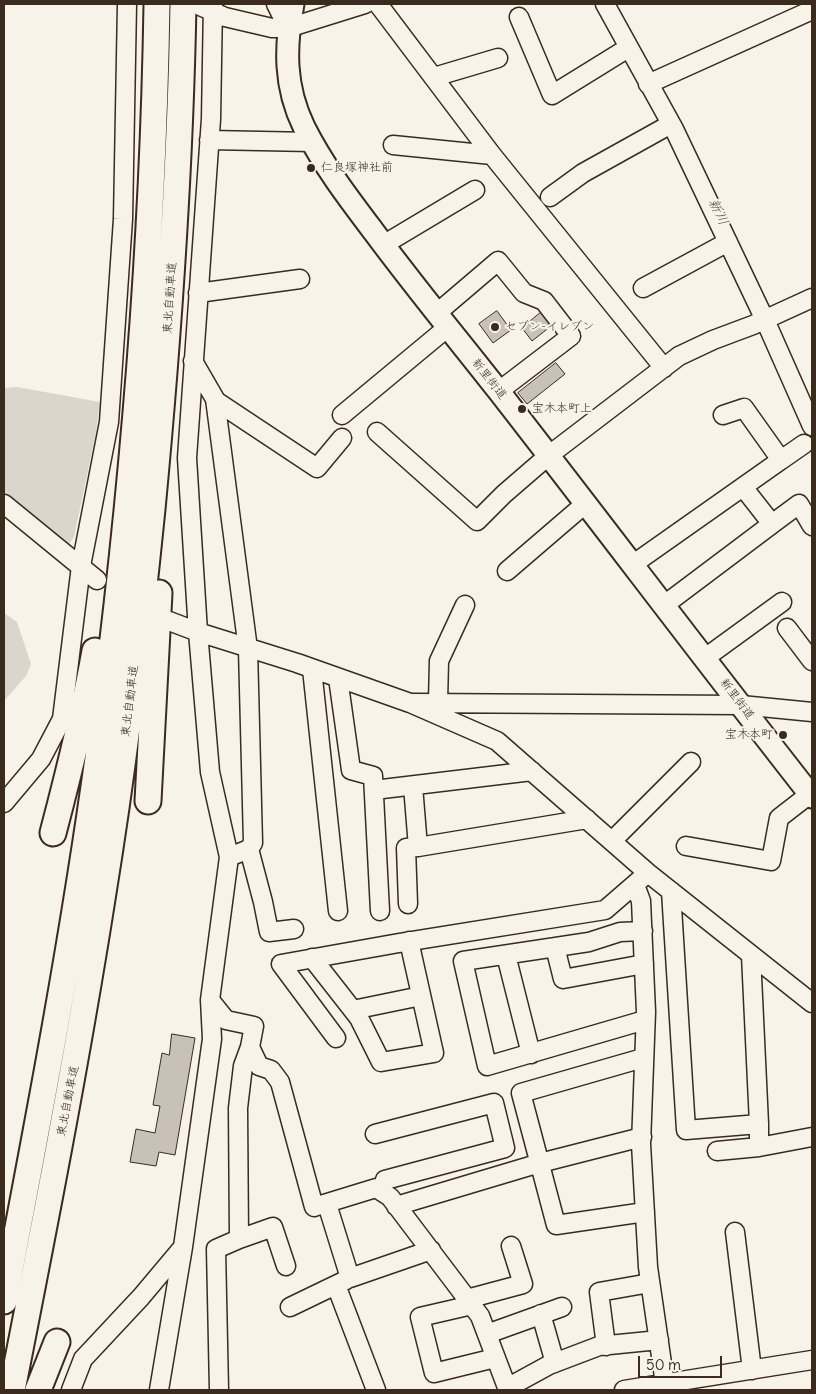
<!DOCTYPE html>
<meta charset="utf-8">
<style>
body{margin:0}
#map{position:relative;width:816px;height:1394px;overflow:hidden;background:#f7f3e8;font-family:Delius,sans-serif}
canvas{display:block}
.frame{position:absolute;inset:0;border:5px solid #3b2a1e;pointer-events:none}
.scale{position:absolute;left:638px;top:1356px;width:84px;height:22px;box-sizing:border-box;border:2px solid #3b2a1e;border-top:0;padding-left:6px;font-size:15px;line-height:18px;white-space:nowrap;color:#3b2a1e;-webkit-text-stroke:4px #f7f3e8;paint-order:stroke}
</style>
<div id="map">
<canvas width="816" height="1394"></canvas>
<div class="frame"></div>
<div class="scale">50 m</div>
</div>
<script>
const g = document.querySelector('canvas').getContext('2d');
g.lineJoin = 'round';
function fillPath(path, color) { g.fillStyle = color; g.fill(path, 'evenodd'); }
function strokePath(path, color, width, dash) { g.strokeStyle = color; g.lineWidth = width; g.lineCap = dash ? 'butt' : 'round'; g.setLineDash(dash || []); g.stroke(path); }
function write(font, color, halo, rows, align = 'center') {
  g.font = font + ' Delius,"Klee One",sans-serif'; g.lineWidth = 4; g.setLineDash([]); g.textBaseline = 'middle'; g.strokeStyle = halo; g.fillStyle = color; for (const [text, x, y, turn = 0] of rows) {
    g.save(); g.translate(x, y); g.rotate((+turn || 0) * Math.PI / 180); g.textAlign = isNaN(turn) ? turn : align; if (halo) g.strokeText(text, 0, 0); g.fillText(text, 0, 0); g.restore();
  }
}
fillPath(new Path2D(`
 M17,387L100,402L96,432L74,537L67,547L4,499V388Z
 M4,613L17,622L31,664L26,676L4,701Z`), '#dbd6cb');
const building = new Path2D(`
 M544,310L555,323L532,341L522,328Z
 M497,311L511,330L493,343L479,324Z
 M556,363L565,374L527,404L518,393Z
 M172,1034L195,1038L175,1155L159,1152L156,1166L130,1162L136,1129L155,1133L160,1106L153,1105L162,1053L169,1055Z`);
fillPath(building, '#c8c1b6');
strokePath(building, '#3b2a1e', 1);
const minor = new Path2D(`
 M378,4L492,155L664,368
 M605,4L674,129L765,320L812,426
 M200,6L225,17L272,28H288L276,4
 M519,17L552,95L628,48
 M288,28L365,4
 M434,77L498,58
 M648,84L812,10
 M209,140L312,142
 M393,145L492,155
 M550,197L583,173L671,124
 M383,245L475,190
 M643,288L728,242
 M198,293L300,279
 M437,313L498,261L524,293L544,301L571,336L499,391
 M193,361L215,399L248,649L253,843L249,849L229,857
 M216,401L317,468L342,438
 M342,415L448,327
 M377,432L477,521L504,494L548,456L679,356L713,340L753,325L812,298
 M781,460L804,444
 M4,504L97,580
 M772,524L799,504L812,526
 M632,565L781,460L744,408L723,415
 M507,571L585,504
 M663,606L772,524L743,487
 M169,621L198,632L297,663L410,703L497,741L648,873L812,1003
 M787,628L812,661
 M705,658L782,602
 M312,669L338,911
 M338,678L351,770L373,776L380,911
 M438,702L439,661L465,605
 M413,703L741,705L812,712
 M413,786L418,847L587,819
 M374,790L532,771
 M4,803L41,759L62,719L81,566L109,422L123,219L127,4
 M612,841L691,762
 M686,846L771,861L779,818L810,794
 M249,849L263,902L269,932L294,929
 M635,885L641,901L646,1012L641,1144L648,1267L665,1384
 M671,891L686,1130L759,1124V1147
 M408,904L406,848L418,847
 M643,931L620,932L589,942L463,961L487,1066L645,1020
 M555,947L563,979L644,964
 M506,955L531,1054
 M751,955L759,1124
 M312,958L359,1018L381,1062L434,1053L409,941
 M210,1000L226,1020L254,1026L250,1047L243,1066L238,1108L239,1239L216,1249L219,1390
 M353,1010L421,996
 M336,1038L281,964L399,943L605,910L642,878
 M250,1047L259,1066L271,1070L280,1082L314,1207L376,1188L390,1197L480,1316L508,1390
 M643,1058L521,1093L556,1225L645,1212
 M375,1134L494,1103L505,1148L385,1180L381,1191
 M717,1151L759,1147L812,1137
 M327,1204L350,1278L431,1250
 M396,1206L540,1163L642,1137
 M735,1232L752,1370
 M239,1239L273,1227L286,1266
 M336,1285L376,1390
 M467,1299L523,1284L511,1246
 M472,1305L420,1317L434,1373L495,1358
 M290,1307L346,1280
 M541,1314L555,1363
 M487,1334L562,1307
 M606,1346L599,1292L650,1283
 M507,1388L549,1365L599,1346L659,1340
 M71,1390L83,1359L141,1297L183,1247L212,1039L210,1000L229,857L210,772L198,632L187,458L211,119L213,4
 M159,1390L183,1247
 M624,1390L812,1360`);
const major = new Path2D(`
 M293,4C285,47 284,86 304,127C323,165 349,199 374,232C414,286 456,337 497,389C603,525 706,662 812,797`);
const highway = new Path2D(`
 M148,801L159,593
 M53,833C69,772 84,713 95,651
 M4,1301C39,1118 74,935 99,751C132,503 153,253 157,4
 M12,1390C44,1227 76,1064 102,899C123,770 139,639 152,509C168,341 180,173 183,4
 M38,1390L57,1342`);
strokePath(minor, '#3b2a1e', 21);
strokePath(major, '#3b2a1e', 25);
strokePath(highway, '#3b2a1e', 29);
strokePath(minor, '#f7f3e8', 18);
strokePath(major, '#f7f3e8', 21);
strokePath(highway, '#f7f3e8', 25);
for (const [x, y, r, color] of [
 [311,168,5,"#3b2a1e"],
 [495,327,5,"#3b2a1e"],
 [522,409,5,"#3b2a1e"],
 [783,735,5,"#3b2a1e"]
]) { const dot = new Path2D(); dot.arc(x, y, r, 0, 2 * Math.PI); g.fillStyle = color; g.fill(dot); strokePath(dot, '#f7f3e8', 2); }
write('12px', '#3b2a1e', '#f7f3e8', [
 ["仁良塚神社前",321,168],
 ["セブン-イレブン",505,327],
 ["宝木本町上",532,409],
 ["宝木本町",773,735,"right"]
], 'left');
write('12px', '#3b2a1e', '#f7f3e8', [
 ["東北自動車道",170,298,-86],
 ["新里街道",489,379,52],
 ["新里街道",737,699,53],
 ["東北自動車道",130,701,-83],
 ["東北自動車道",68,1101,-79]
]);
write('italic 14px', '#5f5145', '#f7f3e8', [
 ["新川",718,212,64]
]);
</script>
